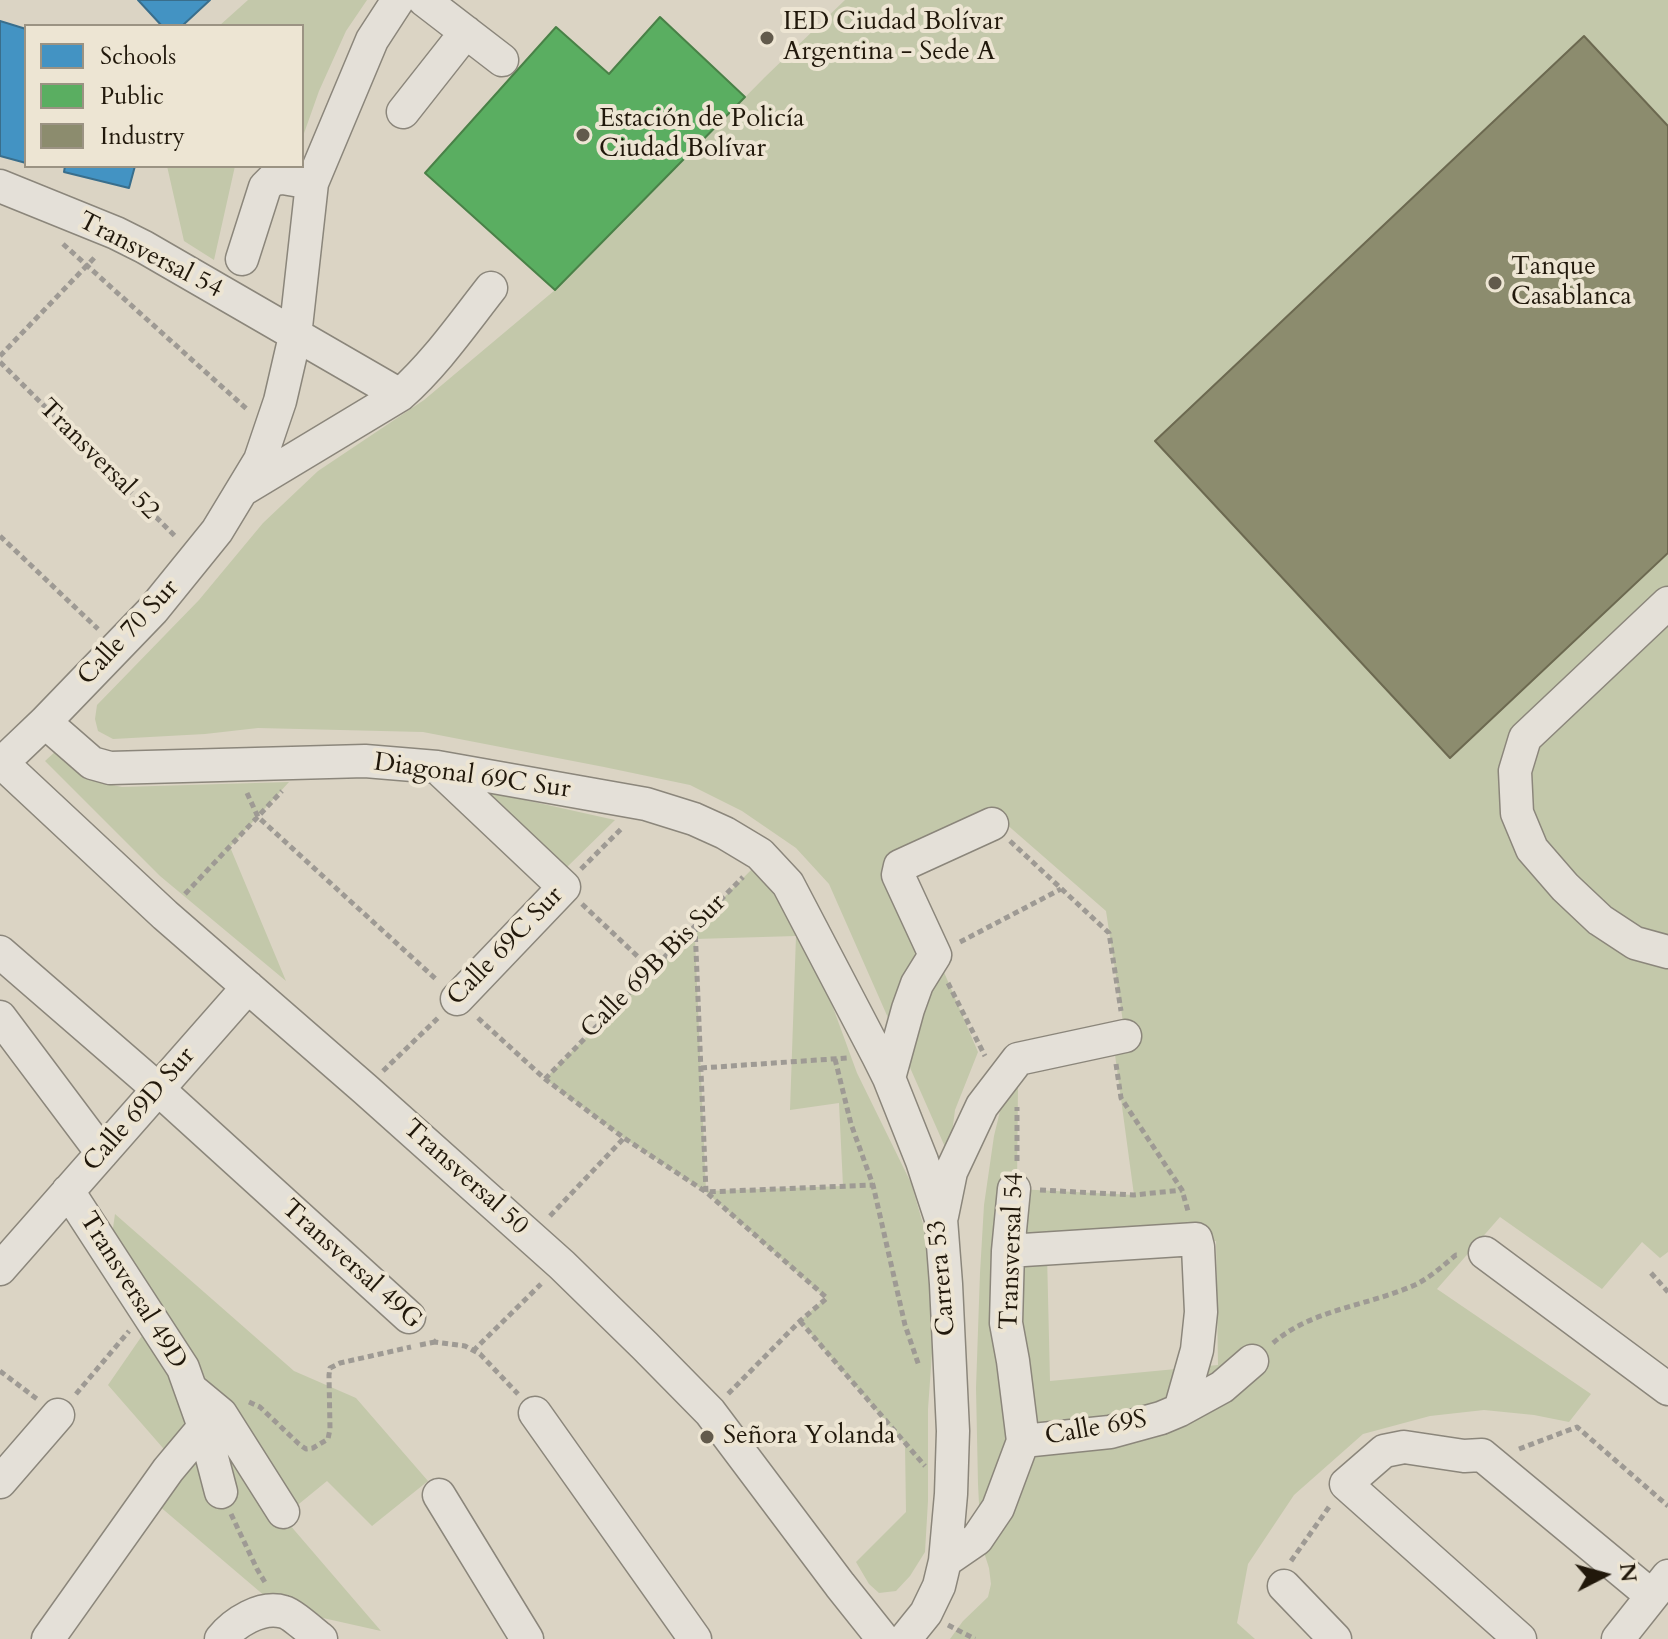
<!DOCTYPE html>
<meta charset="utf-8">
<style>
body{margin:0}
#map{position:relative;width:1668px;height:1639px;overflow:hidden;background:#dbd4c4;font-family:Cardo,serif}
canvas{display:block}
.legend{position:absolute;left:24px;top:24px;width:280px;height:144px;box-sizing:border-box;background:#ede5d3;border:2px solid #9b9383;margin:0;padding:10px 14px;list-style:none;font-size:24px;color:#21180b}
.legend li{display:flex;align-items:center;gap:16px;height:40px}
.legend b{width:40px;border:2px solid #9b9383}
.north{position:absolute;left:1564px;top:1535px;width:80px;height:80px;-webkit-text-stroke:6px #ede5d3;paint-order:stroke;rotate:84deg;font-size:22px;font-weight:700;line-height:32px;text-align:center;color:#21180b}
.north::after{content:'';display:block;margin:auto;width:28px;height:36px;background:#21180b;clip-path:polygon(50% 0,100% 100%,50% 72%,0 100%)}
</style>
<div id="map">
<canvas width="1668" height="1639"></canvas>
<ul class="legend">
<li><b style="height:22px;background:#4393c3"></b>Schools</li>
<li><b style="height:22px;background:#5aae61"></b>Public</li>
<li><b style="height:22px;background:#8c8c6e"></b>Industry</li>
</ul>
<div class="north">N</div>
</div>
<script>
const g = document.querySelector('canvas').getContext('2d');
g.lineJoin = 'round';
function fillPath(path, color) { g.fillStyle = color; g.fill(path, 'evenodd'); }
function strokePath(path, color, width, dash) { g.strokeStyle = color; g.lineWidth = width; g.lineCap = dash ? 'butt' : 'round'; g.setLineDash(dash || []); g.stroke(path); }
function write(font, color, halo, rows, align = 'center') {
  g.font = font + ' Cardo,serif'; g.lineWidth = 8; g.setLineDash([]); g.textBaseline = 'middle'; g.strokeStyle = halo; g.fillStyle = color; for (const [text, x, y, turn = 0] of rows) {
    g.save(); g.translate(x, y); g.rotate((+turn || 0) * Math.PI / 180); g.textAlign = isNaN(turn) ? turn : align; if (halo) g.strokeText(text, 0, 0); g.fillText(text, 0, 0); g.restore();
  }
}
fillPath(new Path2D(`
 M248,0H367L346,31L319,91L302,139V26H219Z
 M845,0H1668V1252L1660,1258L1642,1242L1602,1289L1500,1217L1437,1289L1591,1394L1569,1422L1534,1415L1484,1410L1430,1416L1363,1434L1294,1495L1248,1564L1237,1623L1255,1639H950L963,1621L988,1597L991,1584L989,1568L981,1543L978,1484L976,1388L980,1273L984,1205L994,1136L1001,1107L1018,1083L1017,1189L1134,1195L1113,1040L1125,1035L1106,911L989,809L895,857L978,1052L955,1110L949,1156L829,884L796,848L742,811L690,785L604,767L423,732L258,728L205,734L113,739L98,731L95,719L97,705L199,600L263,523L318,471L424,400L555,290L765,77ZM1216,1241L1218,1365L1050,1381L1047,1254Z
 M167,166H235L214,260L184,241Z
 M57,750C81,772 89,781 122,787L289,782L230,847L286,981L160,876L45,761Z
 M489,792L615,820L565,869Z
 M753,868L785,905L809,942L857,1073L911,1183L926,1234L931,1295L932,1353L928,1409V1501L925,1552L910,1576L896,1591L879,1593L869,1584L856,1562L906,1512L905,1444L800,1321L826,1298L706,1192L624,1138L545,1079ZM796,936L790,1110L839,1103L843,1186L706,1191L695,939Z
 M115,1214L294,1371L356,1398L428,1481L372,1526L327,1481L283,1517L381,1631L305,1614L273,1603L158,1505L183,1471L108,1385L146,1330L112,1235Z`), '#c3c8aa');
const schools = new Path2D(`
 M138,0H210L182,26H162Z
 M0,21L26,29V163L0,156Z
 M65,166H135L129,188L64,172Z`);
fillPath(schools, '#4393c3');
strokePath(schools, '#396e8c', 2);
const public = new Path2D(`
 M660,17L745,97L555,290L425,173L556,27L609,74Z`);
fillPath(public, '#5aae61');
strokePath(public, '#498147', 2);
const industry = new Path2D(`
 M1584,36L1668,126V553L1450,758L1155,441Z`);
fillPath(industry, '#8c8c6e');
strokePath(industry, '#6c6950', 2);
const minor = new Path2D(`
 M424,0L502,60
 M403,112L466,32
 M0,186L116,233L144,247L400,395
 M242,259L265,187L273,179L283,178L312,183
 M244,489L400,395C435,364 462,325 491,288
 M1668,603L1525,738L1515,771L1517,813L1532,849L1565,887L1600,920L1635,943L1668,952
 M45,722L92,763L110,768L365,761L437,767L646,804L694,819L725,833L760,854L788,884L878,1056L889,1078L922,1161L941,1219L946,1284L953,1431L951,1494L945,1561L939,1586L926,1613L905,1639
 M0,761L165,915L365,1089L562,1265L645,1346L710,1412L840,1585L883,1639
 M0,765L45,722L153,610L217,531L260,460L280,401L295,336L312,183L372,40L398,0
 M437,767L564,887L457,999
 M0,952L158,1089L409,1317
 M0,1017L102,1153
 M889,1078L908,1009L917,984L935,955L898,875L900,866L992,824
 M1014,1189L1008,1251L1006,1323L1013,1361L1023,1441
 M68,1191L183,1368L204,1427L221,1492
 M942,1216L951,1172L982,1106L1018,1059L1125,1036
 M1008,1251L1196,1239L1198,1247L1201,1312L1197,1350L1180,1410
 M1485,1253L1668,1389
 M0,1269L248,987
 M192,1390L221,1414L283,1512
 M535,1413L695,1639
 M0,1482L58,1415
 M439,1495L527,1639
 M945,1561L977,1539L998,1508L1023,1441L1110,1432L1161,1418L1180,1410L1222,1387L1252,1361
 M1284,1586L1335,1639
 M48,1639L168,1470L204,1427
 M221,1639C234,1623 261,1605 284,1612C292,1614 313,1633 321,1639
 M1520,1639L1346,1484L1384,1451L1404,1447L1464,1456L1482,1455L1652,1596
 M1618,1639L1668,1576`);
strokePath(minor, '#8b867b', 35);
strokePath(new Path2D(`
 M63,244L249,411
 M0,356L96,256
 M0,362L176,537
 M0,536L98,629
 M247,793L258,817L438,981
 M1010,841L1109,933L1121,1011
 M581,869L622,828
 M185,894L282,791
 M582,904L651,969
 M695,926L706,1192L873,1185
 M960,942L1061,889
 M948,983L985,1056
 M478,1018L545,1079L624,1138L706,1192L827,1298L800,1321L728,1394
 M835,1059L851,1124L873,1185L905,1325L919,1366
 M1116,1064L1121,1098L1182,1190L1188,1211
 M701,1068L847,1058
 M383,1071L439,1017
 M545,1079L743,877
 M1017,1161V1107
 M1040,1190L1134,1195L1182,1190
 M550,1216L624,1138
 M1651,1273L1668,1292
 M800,1321L925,1466
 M433,1340L435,1342L465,1346L480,1354L518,1394
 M1273,1343C1311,1310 1365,1306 1410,1287C1428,1280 1441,1267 1456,1255H1460
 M420,1345L435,1342
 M473,1351L541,1284
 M0,1371L37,1399
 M76,1394L129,1331
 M249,1402L260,1407L299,1444L306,1449L313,1448L328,1439L330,1429L329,1375L330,1368L340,1363L411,1347
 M1519,1449L1577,1427L1668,1506
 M231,1514L257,1569L266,1584
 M1291,1561L1329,1507
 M948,1625L975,1639`), '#9e9a94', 5, [6, 4]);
strokePath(minor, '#e4e0d8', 32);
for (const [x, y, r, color] of [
 [767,38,8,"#625a4c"],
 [583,135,8,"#625a4c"],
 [1495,283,8,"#625a4c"],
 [707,1437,8,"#625a4c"]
]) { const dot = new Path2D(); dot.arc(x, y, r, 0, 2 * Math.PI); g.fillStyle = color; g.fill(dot); strokePath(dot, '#ede5d3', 3); }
write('26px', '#21180b', '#ede5d3', [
 ["IED Ciudad Bolívar",783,23],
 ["Argentina - Sede A",783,53],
 ["Estación de Policía",599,120],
 ["Ciudad Bolívar",599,150],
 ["Tanque",1511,268],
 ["Casablanca",1511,298],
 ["Señora Yolanda",723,1437]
], 'left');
write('26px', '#21180b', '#ede5d3', [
 ["Transversal 54",150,256,27],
 ["Transversal 52",98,460,45],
 ["Calle 70 Sur",129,633,-47],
 ["Diagonal 69C Sur",472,777,8],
 ["Calle 69C Sur",506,947,-46],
 ["Calle 69B Bis Sur",654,967,-45],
 ["Calle 69D Sur",140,1110,-49],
 ["Transversal 50",465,1178,42],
 ["Transversal 54",1013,1251,-88],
 ["Transversal 49G",351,1265,42],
 ["Carrera 53",943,1278,-95],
 ["Transversal 49D",132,1291,58],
 ["Calle 69S",1096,1429,-10]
]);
</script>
